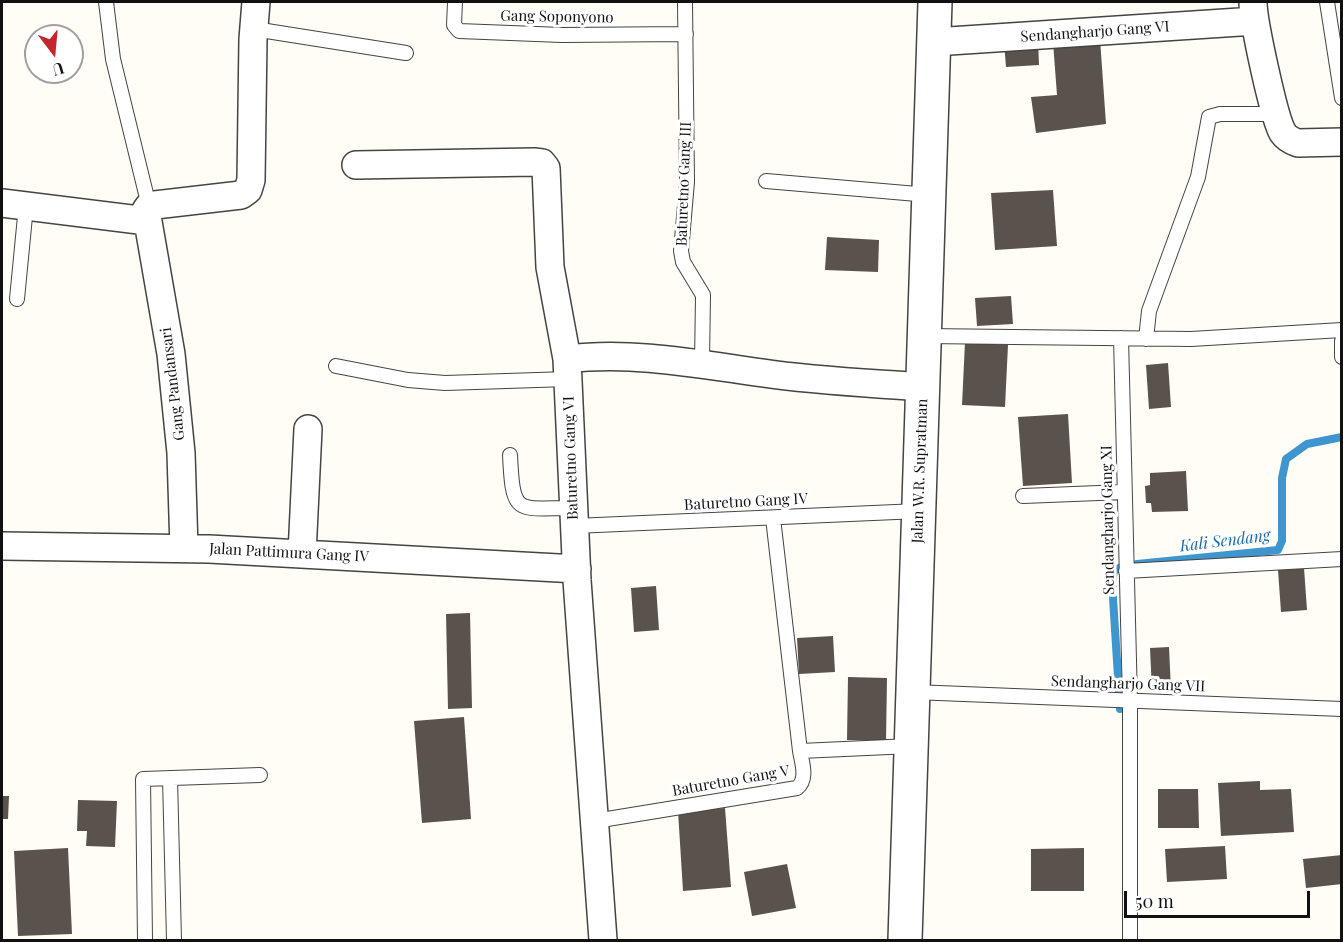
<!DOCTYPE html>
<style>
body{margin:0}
#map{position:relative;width:1343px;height:942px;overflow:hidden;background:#fffdf5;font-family:"Playfair Display",serif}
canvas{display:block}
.frame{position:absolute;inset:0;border:3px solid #111;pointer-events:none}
.north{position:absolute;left:24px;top:24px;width:60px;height:60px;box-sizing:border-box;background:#fff;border:2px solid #a0a0a0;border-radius:50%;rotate:164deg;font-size:16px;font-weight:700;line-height:24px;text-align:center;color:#111}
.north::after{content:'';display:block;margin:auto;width:21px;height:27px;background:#c4262e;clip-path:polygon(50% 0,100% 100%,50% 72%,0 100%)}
.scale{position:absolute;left:1124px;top:891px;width:186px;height:27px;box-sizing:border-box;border:3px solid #111;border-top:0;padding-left:8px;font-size:18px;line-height:21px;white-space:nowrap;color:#111;-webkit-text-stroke:4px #fff;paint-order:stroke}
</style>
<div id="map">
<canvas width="1343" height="942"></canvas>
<div class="frame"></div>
<div class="north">U</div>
<div class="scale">50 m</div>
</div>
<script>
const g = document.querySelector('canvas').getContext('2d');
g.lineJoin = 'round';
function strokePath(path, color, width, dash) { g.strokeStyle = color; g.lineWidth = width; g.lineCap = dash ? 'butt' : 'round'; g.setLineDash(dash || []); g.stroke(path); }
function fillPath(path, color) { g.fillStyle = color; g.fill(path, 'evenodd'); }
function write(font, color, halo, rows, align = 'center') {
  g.font = font + ' "Playfair Display",serif'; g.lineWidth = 6; g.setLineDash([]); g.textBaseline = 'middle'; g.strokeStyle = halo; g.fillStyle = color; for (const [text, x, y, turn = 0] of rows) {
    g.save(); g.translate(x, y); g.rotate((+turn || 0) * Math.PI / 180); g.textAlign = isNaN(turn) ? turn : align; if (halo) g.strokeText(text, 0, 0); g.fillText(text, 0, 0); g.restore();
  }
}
strokePath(new Path2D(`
 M1137,564L1278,550L1282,541V478L1286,459L1307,444L1342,437
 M1120,709L1112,582L1114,571L1121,567`), '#3f96cf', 8);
fillPath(new Path2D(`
 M1100,39L1106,124L1036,133L1031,97L1057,95L1053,42Z
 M1038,40L1039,65L1006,67L1004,42Z
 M1053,190L1057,246L995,250L991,193Z
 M827,237L879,240L878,272L825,270Z
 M1011,296L1013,324L977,326L975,298Z
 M965,342L1008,345L1005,407L962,405Z
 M1168,363L1171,407L1149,409L1146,365Z
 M1068,414L1072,483L1023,486L1018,417Z
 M1186,471L1188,511L1152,512L1151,503H1146L1145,486L1150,485V473Z
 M1304,568L1307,610L1281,612L1278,570Z
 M656,586L659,630L634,632L631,588Z
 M470,613L472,708L448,709L446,614Z
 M833,636L835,672L799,674L797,638Z
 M1169,647L1171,690L1152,691L1150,648Z
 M848,677L887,678L886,741L847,740Z
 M464,717L471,819L422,823L414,721Z
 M1260,781V790L1291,789L1294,832L1221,836L1218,783Z
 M1158,789H1198L1199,828H1158Z
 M2,796H9L8,819H2Z
 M78,800L117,801L115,847L86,846L87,831H77Z
 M725,808L731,887L683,891L678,811Z
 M1225,846L1227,879L1167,882L1165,849Z
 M68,848L72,934L18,936L14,851Z
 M1084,848V891H1031V849Z
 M1342,855V884L1306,888L1303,859Z
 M787,864L796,908L752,916L744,872Z`), '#5a524d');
const service = new Path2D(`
 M106,2L113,59L149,206
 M455,2L454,25L459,31L562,35L686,34
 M685,2L687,182L681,251L683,262L703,295L702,363
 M1327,2L1342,98
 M254,29L406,53
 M766,181L929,195
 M17,299L26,206
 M924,336L1191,339L1342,330
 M1121,338L1130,701V940
 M1146,339L1149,311L1198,177L1209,117L1220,114H1276
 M1342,341V357
 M336,366L408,380L445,383L568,379
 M510,455C513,517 516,508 573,508
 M1023,496L1124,492
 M773,518L800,751
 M574,526L919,511
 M1126,571L1342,559
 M913,692L1342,709
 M170,778L174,940
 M595,821L797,788C808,779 802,763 800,751L911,746
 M145,940L143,779L260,775`);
const minor = new Path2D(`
 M1253,2C1253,20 1274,119 1283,133C1287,139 1292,141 1298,143L1342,142
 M934,42L1255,21
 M356,165L534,162L542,163L546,168L550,267L567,359L577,580L603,940
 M2,203L147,221
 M567,359C633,351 698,364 763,373C816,381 870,383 923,387
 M2,546L209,549L577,569
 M184,548L181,453L171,354L146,210L149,206L155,205L241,195L248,190L251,180L253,39L256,2
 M302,554L308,429`);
const tertiary = new Path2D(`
 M905,940L935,2`);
strokePath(service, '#444', 16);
strokePath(minor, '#444', 30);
strokePath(tertiary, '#444', 36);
strokePath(service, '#fff', 14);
strokePath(minor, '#fff', 27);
strokePath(tertiary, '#fff', 33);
write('15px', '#111', '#fff', [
 ["Gang Soponyono",557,17,1],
 ["Sendangharjo Gang VI",1095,32,-4],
 ["Baturetno Gang III",684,184,-88],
 ["Gang Pandansari",173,384,-97],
 ["Baturetno Gang VI",571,458,-92],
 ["Jalan W.R. Supratman",920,471,-88],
 ["Baturetno Gang IV",746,502,-3],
 ["Sendangharjo Gang XI",1108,520,-91],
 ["Jalan Pattimura Gang IV",289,553,3],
 ["Sendangharjo Gang VII",1128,684,2],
 ["Baturetno Gang V",731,781,-10]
]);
write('italic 16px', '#1768a6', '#fff', [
 ["Kali Sendang",1225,541,-7]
]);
</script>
